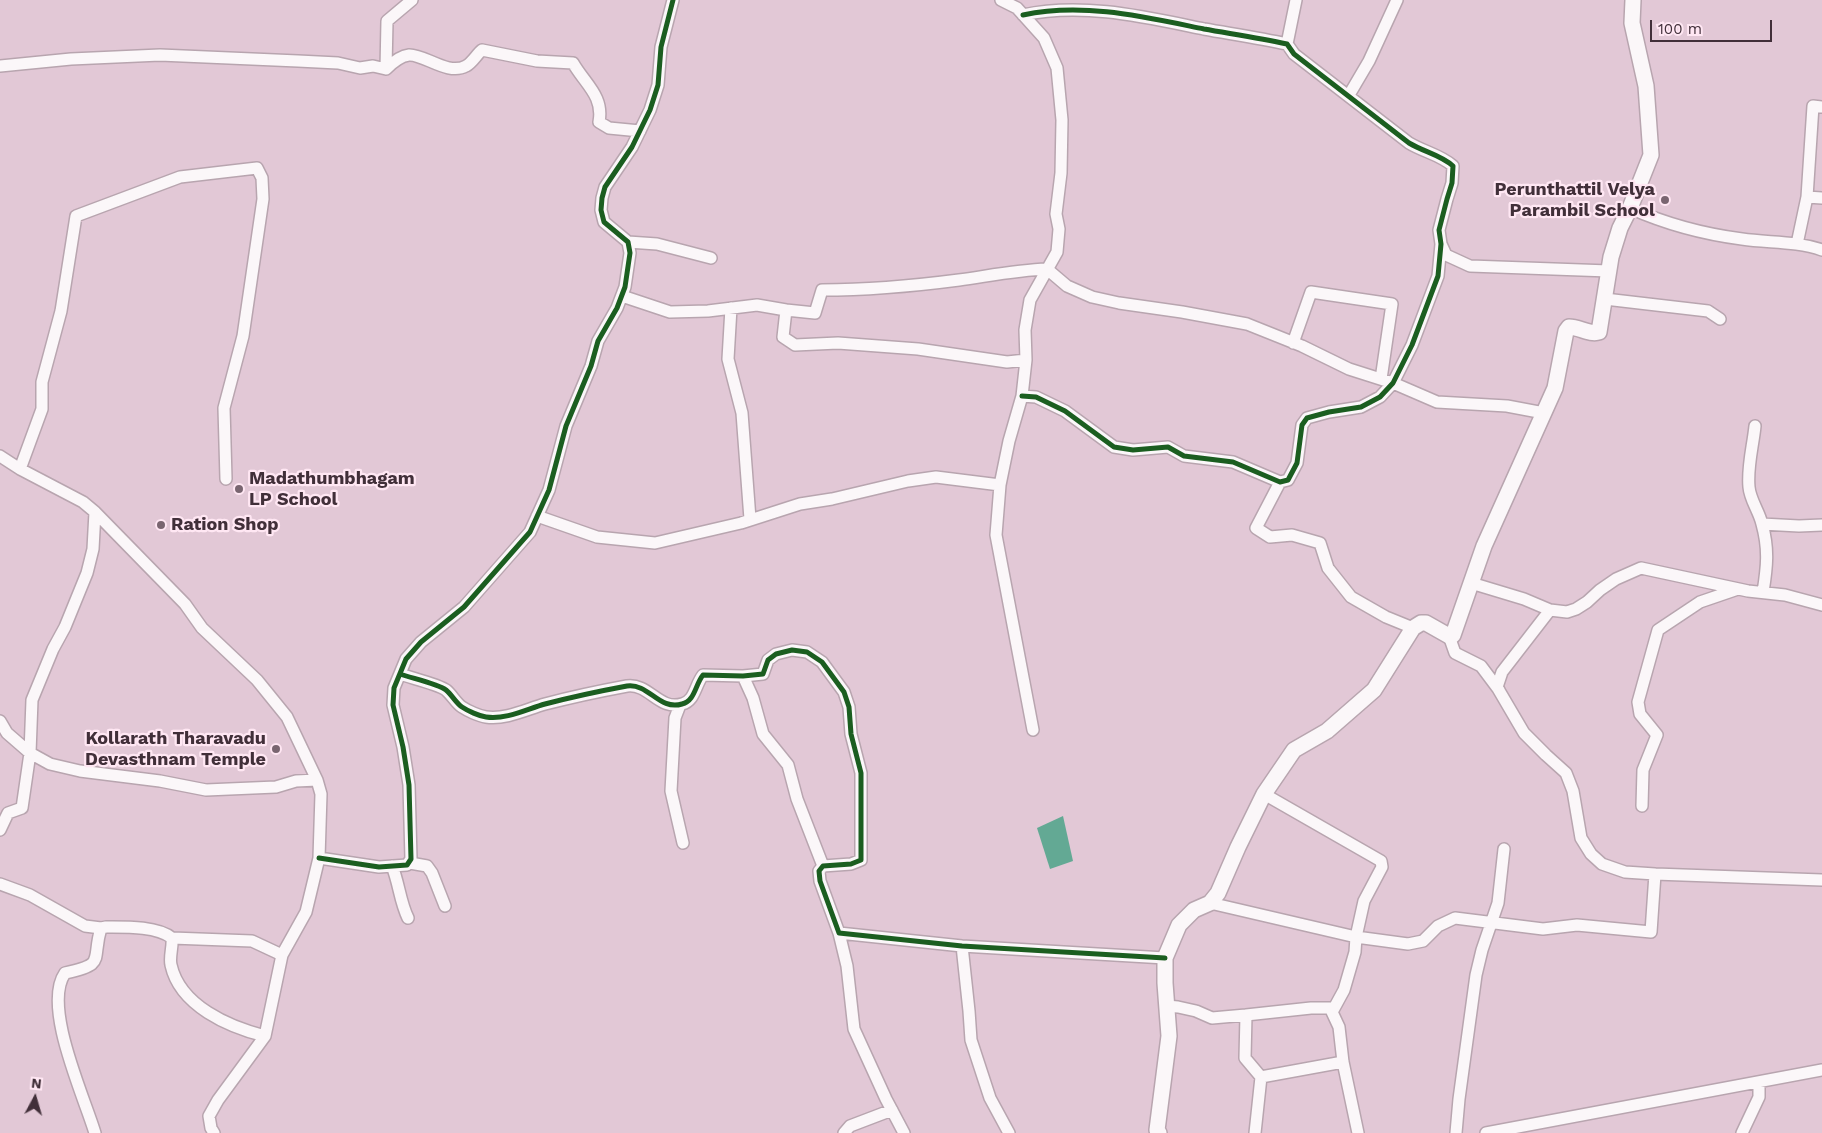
<!DOCTYPE html>
<style>
body{margin:0}
#map{position:relative;width:1822px;height:1133px;overflow:hidden;background:#e2c8d6;font-family:"Work Sans",sans-serif}
canvas{display:block}
.north{position:absolute;left:10px;top:1073px;width:50px;height:50px;-webkit-text-stroke:4px #ffe7f3;paint-order:stroke;rotate:6deg;font-size:14px;font-weight:700;line-height:20px;text-align:center;color:#412f39}
.north::after{content:'';display:block;margin:auto;width:18px;height:22px;background:#412f39;clip-path:polygon(50% 0,100% 100%,50% 72%,0 100%)}
.scale{position:absolute;left:1650px;top:20px;width:122px;height:22px;box-sizing:border-box;border:2px solid #412f39;border-top:0;padding-left:6px;font-size:15px;line-height:18px;white-space:nowrap;color:#412f39;-webkit-text-stroke:4px #ffe7f3;paint-order:stroke}
</style>
<div id="map">
<canvas width="1822" height="1133"></canvas>
<div class="north">N</div>
<div class="scale">100 m</div>
</div>
<script>
const g = document.querySelector('canvas').getContext('2d');
g.lineJoin = 'round';
function fillPath(path, color) { g.fillStyle = color; g.fill(path, 'evenodd'); }
function strokePath(path, color, width, dash) { g.strokeStyle = color; g.lineWidth = width; g.lineCap = dash ? 'butt' : 'round'; g.setLineDash(dash || []); g.stroke(path); }
function write(font, color, halo, rows, align = 'center') {
  g.font = font + ' "Work Sans",sans-serif'; g.lineWidth = 4.5; g.setLineDash([]); g.textBaseline = 'middle'; g.strokeStyle = halo; g.fillStyle = color; for (const [text, x, y, turn = 0] of rows) {
    g.save(); g.translate(x, y); g.rotate((+turn || 0) * Math.PI / 180); g.textAlign = isNaN(turn) ? turn : align; if (halo) g.strokeText(text, 0, 0); g.fillText(text, 0, 0); g.restore();
  }
}
fillPath(new Path2D(`
 M1063,816L1073,861L1050,869L1037,828Z`), '#63a994');
const minor = new Path2D(`
 M1001,0L1017,8L1044,38L1057,68L1062,120L1061,173L1056,214L1059,229L1057,252L1030,300L1025,330L1026,360L1022,396L1009,441L1000,485L996,535L1033,730
 M1287,44L1296,0
 M0,66L71,59L160,55L298,61L338,63L360,68L373,66L386,69C392,63 400,56 409,55C424,54 448,76 466,66C472,63 477,54 482,50L537,61L573,63C585,84 604,96 599,122L609,128L640,131
 M386,69L387,21L412,0
 M1349,95L1369,61L1397,0
 M1807,197L1822,198
 M1630,208C1666,224 1703,234 1742,239C1769,243 1796,241 1822,250
 M628,242L657,244L711,258
 M1441,244L1446,255L1470,266L1609,271
 M1797,244L1807,197L1813,106L1822,107
 M622,296L670,312L708,311L757,305L786,310
 M1605,299L1708,311L1720,319
 M731,308L728,359L742,413L750,519
 M1293,343L1311,292L1392,304L1381,379
 M1026,360L1007,362L918,349L838,343L795,345L783,337L786,310L815,313L822,290C869,290 913,286 959,280C988,276 1017,270 1047,269L1067,286L1092,297L1119,303L1182,312L1247,324L1302,346L1349,369L1393,383L1437,402L1507,406L1544,413
 M1022,396L1036,397L1065,411L1114,447L1133,450L1168,447L1184,456L1233,462L1280,482L1288,480L1297,463L1302,425L1307,418L1329,412L1361,407L1380,397L1393,383L1412,345L1438,276L1441,244L1439,230L1447,199L1452,183L1453,166C1441,155 1424,152 1409,143L1294,54L1287,44C1259,38 1232,34 1204,29C1145,17 1083,2 1023,15
 M1755,426C1753,446 1747,467 1749,487C1750,500 1759,511 1762,524C1769,549 1767,567 1763,592
 M0,456L20,469L83,502L95,512L185,604L202,628L257,680L287,717L317,780L321,794L319,858L306,912L282,955L265,1036L218,1100L209,1116L211,1128L214,1133
 M20,469L42,409V382L61,311L76,216L180,177L257,168L262,178L263,199L243,336L224,408L226,479
 M1280,482L1256,528L1270,537L1292,535L1320,543L1328,568L1351,597L1386,617L1413,628
 M537,516L597,537L655,543L741,523L800,504L832,499L908,481L936,477L1000,485
 M1762,524L1799,526L1822,525
 M1471,583L1524,599L1550,610L1567,612L1576,609L1587,602L1600,590L1616,579L1641,568L1748,591L1785,595L1822,605
 M1550,610L1502,672L1497,687L1524,733L1546,755L1566,773L1573,791L1581,838L1591,854L1602,864L1625,872L1655,874
 M1449,636L1455,653L1481,666L1499,690
 M400,674C411,678 438,684 446,690C452,695 456,703 462,707C468,711 479,716 486,717C506,720 527,709 545,704C572,697 600,691 627,686C649,683 659,711 682,704C695,701 695,685 703,675L743,676L763,674L768,660L776,654L792,650L807,652L822,662L844,692L849,707L851,734L861,773V860L851,864L823,866L819,871L820,881L839,933L962,946L1165,958
 M743,676L753,698L763,734L788,765L797,799L823,866
 M680,705L675,718L671,791L683,843
 M0,721L7,733L30,753L50,764L80,771L160,781L206,790L276,787L296,781L317,780
 M1264,794L1381,861L1382,867L1364,901L1356,937L1355,952L1344,990L1332,1012L1339,1027L1343,1062L1358,1133
 M1642,806L1643,770L1657,735L1640,714L1638,702L1658,630L1700,602L1738,589
 M0,830L8,813L22,808L30,753L32,700L53,649L65,627L87,573L93,549L95,512
 M319,858L379,867L407,865L411,859L409,785L403,747L393,705L394,688L406,659L421,642L464,607L530,532L549,490L566,426L591,366L598,341L617,308L625,287L630,253L628,242L604,222L601,210L602,198L605,187L632,147L650,110L658,85L661,47L673,0
 M410,863L427,866L432,873L445,906
 M392,866C399,883 400,902 408,918
 M0,884L30,895L85,926L101,928
 M1210,903L1356,937L1408,944L1423,941L1438,926L1455,918L1543,929L1577,925L1651,932L1655,874L1822,880
 M839,933L847,966L854,1029L886,1099L904,1133
 M172,938L252,941L282,955
 M962,946L969,1011L971,1040L990,1098L1009,1133
 M1166,1006L1178,1007L1196,1011L1212,1018L1246,1015
 M1261,1077L1245,1058L1246,1015L1311,1008H1334
 M95,1133C84,1096 42,1006 65,973C107,964 91,961 101,928L106,927C125,927 157,926 172,938C173,947 169,957 171,965C180,1006 229,1027 265,1036
 M844,1133L850,1126L892,1110
 M1255,1133L1261,1077L1343,1062
 M1456,1133L1459,1099L1476,975L1482,950L1498,903L1504,849
 M1486,1133L1822,1070
 M1742,1133L1759,1097V1082`);
const major = new Path2D(`
 M1159,1133L1157,1130L1169,1036L1165,983V958L1179,925L1194,910L1210,903L1218,893L1238,847L1264,794L1294,750L1327,731L1374,690L1413,628L1421,623H1426L1449,636L1453,635L1484,546L1555,388L1566,331L1569,327C1579,327 1590,335 1599,332L1611,257L1620,228L1630,208L1651,155L1646,86L1632,23L1633,0`);
strokePath(minor, '#b8a5af', 14);
strokePath(major, '#b8a5af', 18);
strokePath(minor, '#fbf7f9', 11);
strokePath(major, '#fbf7f9', 15);
strokePath(new Path2D(`
 M1022,396L1036,397L1065,411L1114,447L1133,450L1168,447L1184,456L1233,462L1280,482L1288,480L1297,463L1302,425L1307,418L1329,412L1361,407L1380,397L1393,383L1412,345L1438,276L1441,244L1439,230L1447,199L1452,183L1453,166C1441,155 1424,152 1409,143L1294,54L1287,44C1259,38 1232,34 1204,29C1145,17 1083,2 1023,15
 M400,674C411,678 438,684 446,690C452,695 456,703 462,707C468,711 479,716 486,717C506,720 527,709 545,704C572,697 600,691 627,686C649,683 659,711 682,704C695,701 695,685 703,675L743,676L763,674L768,660L776,654L792,650L807,652L822,662L844,692L849,707L851,734L861,773V860L851,864L823,866L819,871L820,881L839,933L962,946L1165,958
 M319,858L379,867L407,865L411,859L409,785L403,747L393,705L394,688L406,659L421,642L464,607L530,532L549,490L566,426L591,366L598,341L617,308L625,287L630,253L628,242L604,222L601,210L602,198L605,187L632,147L650,110L658,85L661,47L673,0`), '#1b5e20', 5);
for (const [x, y, r, color] of [
 [1665,200,5,"#796570"],
 [239,489,5,"#796570"],
 [161,525,5,"#796570"],
 [276,749,5,"#796570"]
]) { const dot = new Path2D(); dot.arc(x, y, r, 0, 2 * Math.PI); g.fillStyle = color; g.fill(dot); strokePath(dot, '#ffe7f3', 2); }
write('bold 18px', '#412f39', '#ffe7f3', [
 ["Perunthattil Velya",1655,190],
 ["Parambil School",1655,211],
 ["Madathumbhagam",249,479,"left"],
 ["LP School",249,500,"left"],
 ["Ration Shop",171,525,"left"],
 ["Kollarath Tharavadu",266,739],
 ["Devasthnam Temple",266,760]
], 'right');
</script>
